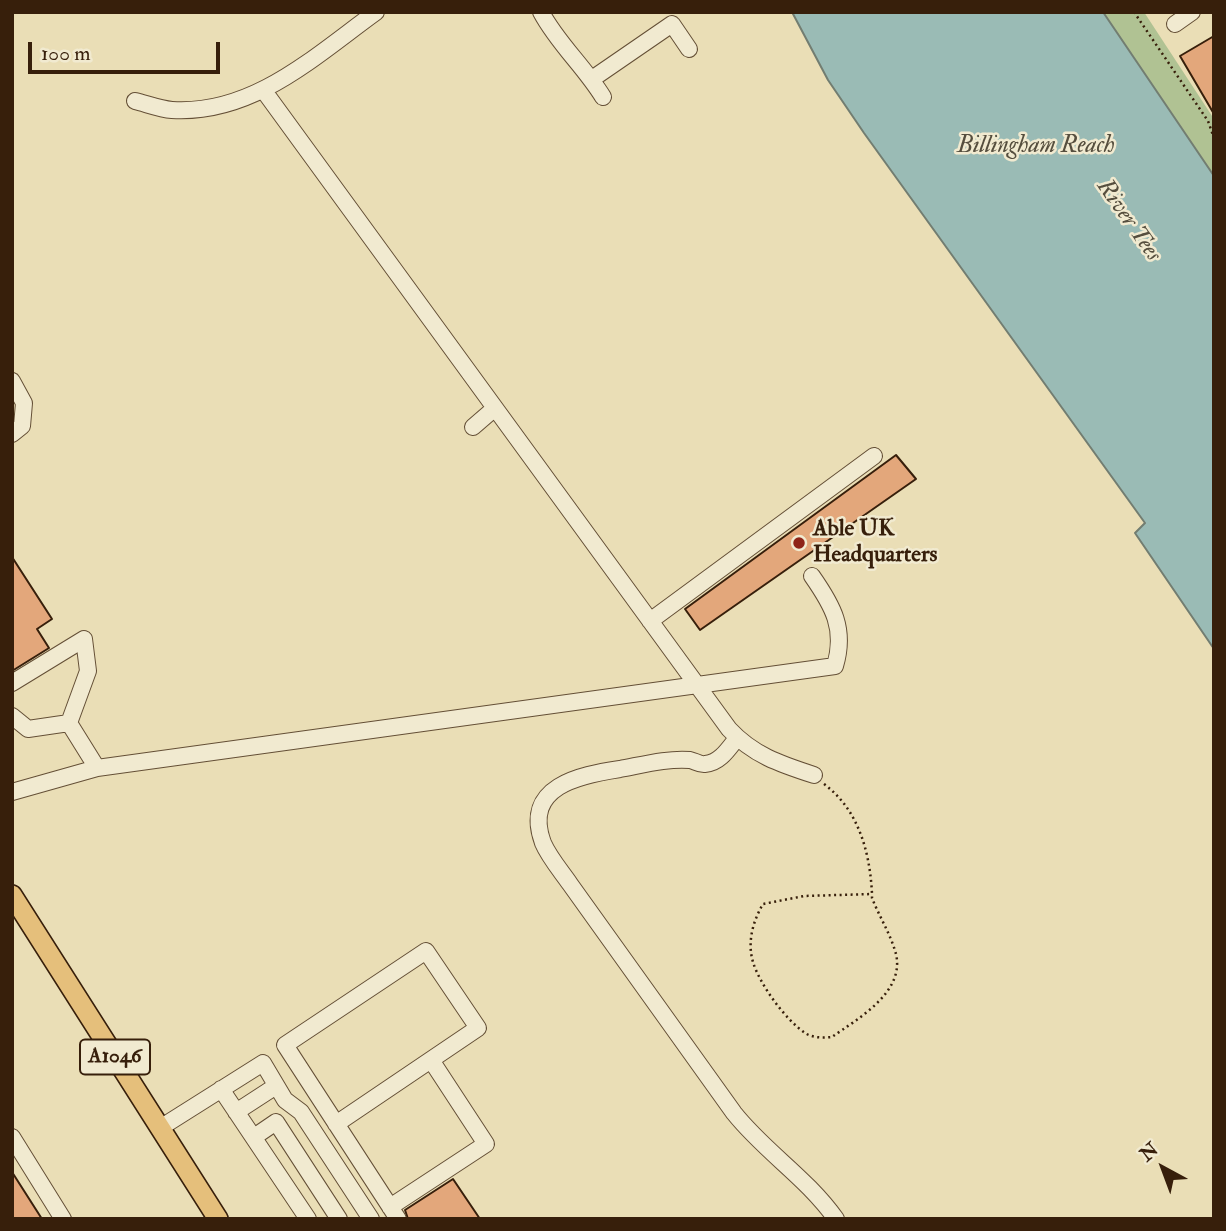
<!DOCTYPE html>
<style>
body{margin:0}
#map{position:relative;width:1226px;height:1231px;overflow:hidden;background:#eadeb6;font-family:"IM FELL Double Pica",serif}
canvas{display:block}
.frame{position:absolute;inset:0;border:14px solid #371f0b;pointer-events:none}
.north{position:absolute;left:1128px;top:1133px;width:70px;height:70px;-webkit-text-stroke:5px #f1ead0;paint-order:stroke;rotate:319deg;font-size:19px;font-weight:700;line-height:28px;text-align:center;color:#371f0b}
.north::after{content:'';display:block;margin:auto;width:24px;height:32px;background:#371f0b;clip-path:polygon(50% 0,100% 100%,50% 72%,0 100%)}
.scale{position:absolute;left:28px;top:42px;width:192px;height:32px;box-sizing:border-box;border:4px solid #371f0b;border-top:0;padding-left:9px;font-size:21px;line-height:24px;white-space:nowrap;color:#371f0b;-webkit-text-stroke:5px #f1ead0;paint-order:stroke}
</style>
<div id="map">
<canvas width="1226" height="1231"></canvas>
<div class="frame"></div>
<div class="north">N</div>
<div class="scale">100 m</div>
</div>
<script>
const g = document.querySelector('canvas').getContext('2d');
g.lineJoin = 'round';
function fillPath(path, color) { g.fillStyle = color; g.fill(path, 'evenodd'); }
function strokePath(path, color, width, dash) { g.strokeStyle = color; g.lineWidth = width; g.lineCap = dash ? 'butt' : 'round'; g.setLineDash(dash || []); g.stroke(path); }
function write(font, color, halo, rows, align = 'center') {
  g.font = font + ' "IM FELL Double Pica",serif'; g.lineWidth = 5; g.setLineDash([]); g.textBaseline = 'middle'; g.strokeStyle = halo; g.fillStyle = color; for (const [text, x, y, turn = 0] of rows) {
    g.save(); g.translate(x, y); g.rotate((+turn || 0) * Math.PI / 180); g.textAlign = isNaN(turn) ? turn : align; if (halo) g.strokeText(text, 0, 0); g.fillText(text, 0, 0); g.restore();
  }
}
fillPath(new Path2D(`
 M1103,12H1144L1214,119V176Z`), '#b0c293');
const water = new Path2D(`
 M792,12H1103L1214,176V649L1135,533L1145,523L864,133L828,80Z`);
fillPath(water, '#9abbb5');
strokePath(water, '#727d71', 2);
const building = new Path2D(`
 M1214,36V114L1180,56Z
 M896,455L916,479L700,630L685,609Z
 M12,557L52,619L37,629L49,648L12,671Z
 M12,1172L42,1219H12Z
 M453,1179L480,1219H408L405,1210Z`);
fillPath(building, '#e3a77b');
strokePath(building, '#371f0b', 2);
const minor = new Path2D(`
 M541,12C558,44 584,66 603,97
 M1175,24L1192,12
 M592,79L672,24L689,49
 M264,91L729,729C753,755 780,764 814,775
 M135,101C147,104 160,109 172,110C253,115 315,56 376,12
 M12,381L24,403L22,426L12,434
 M473,427L495,408
 M650,621L874,456
 M12,683L84,639L88,671L69,723
 M12,716L28,729L69,723
 M69,723L97,768
 M737,738C729,748 720,763 705,764C700,765 695,761 690,760C668,758 642,765 620,769C580,775 522,786 543,843C549,857 561,871 570,884L734,1113C765,1152 806,1177 836,1219
 M12,792L97,768L835,666C846,629 833,606 812,576
 M221,1089L308,1219
 M236,1112L276,1086
 M336,1124L478,1028L426,951L285,1045L398,1219
 M160,1128L263,1063L285,1100L301,1112L371,1219
 M12,1137L63,1219
 M254,1137L276,1122L339,1219
 M390,1207L486,1144L431,1060`);
const major = new Path2D(`
 M12,895L218,1219`);
strokePath(minor, '#644f36', 18);
strokePath(major, '#371f0b', 22);
strokePath(new Path2D(`
 M1134,12L1208,121L1214,138
 M824,784C859,810 870,853 872,894V898C879,916 891,935 896,954C905,993 857,1019 832,1037C823,1038 813,1038 805,1033C785,1019 760,985 753,962C747,942 753,921 763,904L804,896L872,894`), '#371f0b', 2.5, [2, 3.5]);
strokePath(minor, '#f1ead0', 16);
strokePath(major, '#e5bf7b', 19);
for (const [x, y, r, color] of [
 [799,543,7,"#8f2418"]
]) { const dot = new Path2D(); dot.arc(x, y, r, 0, 2 * Math.PI); g.fillStyle = color; g.fill(dot); strokePath(dot, '#f1ead0', 2.5); }
for (const [x, y, w] of [
 [115,1057,70]
]) { const box = new Path2D(); box.roundRect(x - w / 2, y - 17.5, w, 35, 5); g.fillStyle = '#f1ead0'; g.fill(box); strokePath(box, '#371f0b', 2); }
write('bold 21px', '#371f0b', null, [
 ["A1046",115,1057]
]);
write('bold 23px', '#371f0b', '#f1ead0', [
 ["Able UK",813,530],
 ["Headquarters",813,556]
], 'left');
write('italic 24px', '#554e3e', '#f1ead0', [
 ["Billingham Reach",1036,147],
 ["River Tees",1128,221,55]
]);
</script>
